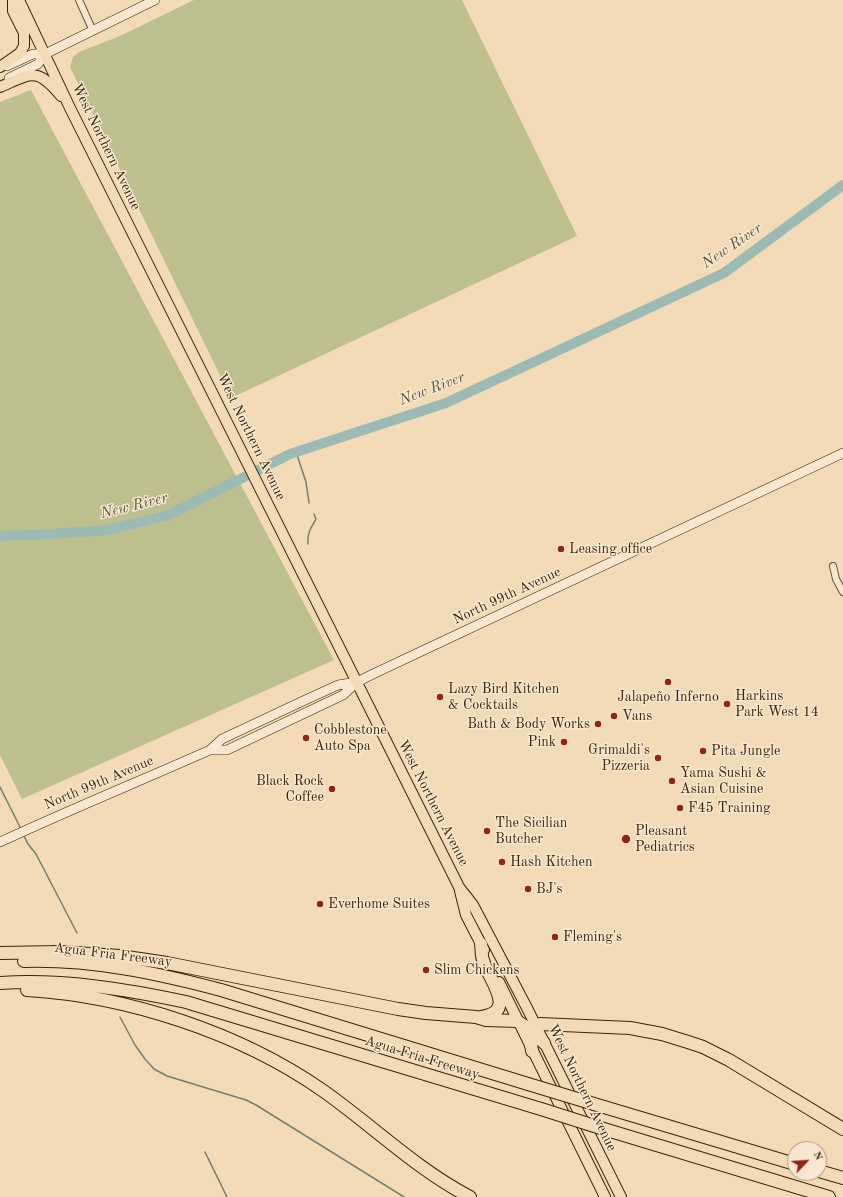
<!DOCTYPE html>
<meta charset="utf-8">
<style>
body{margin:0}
#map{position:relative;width:843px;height:1197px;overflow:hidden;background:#f3dab6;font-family:"Old Standard TT",serif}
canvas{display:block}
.north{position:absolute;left:787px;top:1141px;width:40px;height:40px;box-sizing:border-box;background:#f7e7d0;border:1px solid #ac997f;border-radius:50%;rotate:65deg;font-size:11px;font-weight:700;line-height:16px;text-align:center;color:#3b2406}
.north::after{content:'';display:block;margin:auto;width:14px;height:18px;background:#8f2418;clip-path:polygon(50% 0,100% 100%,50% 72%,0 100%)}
</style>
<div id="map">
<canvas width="843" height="1197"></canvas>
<div class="north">N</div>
</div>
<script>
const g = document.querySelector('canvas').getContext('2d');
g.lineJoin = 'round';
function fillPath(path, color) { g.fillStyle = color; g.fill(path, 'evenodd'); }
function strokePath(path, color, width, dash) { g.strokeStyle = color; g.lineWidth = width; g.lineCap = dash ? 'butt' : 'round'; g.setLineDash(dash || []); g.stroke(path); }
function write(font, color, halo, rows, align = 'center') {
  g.font = font + ' "Old Standard TT",serif'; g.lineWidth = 3; g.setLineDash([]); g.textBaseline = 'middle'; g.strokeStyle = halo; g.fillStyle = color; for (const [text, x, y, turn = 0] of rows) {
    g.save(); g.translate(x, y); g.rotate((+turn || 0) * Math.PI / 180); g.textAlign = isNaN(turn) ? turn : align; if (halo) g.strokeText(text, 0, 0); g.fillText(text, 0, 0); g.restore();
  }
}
fillPath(new Path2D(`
 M194,0H462L577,236L231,398L70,67L73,57L79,52L120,36Z
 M31,90L334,660L22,799L0,755V102Z`), '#bdbf8d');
strokePath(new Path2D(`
 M296,452L306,482L309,503
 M308,544C307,533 311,528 316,519L314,514
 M0,787L21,829
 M23,834L28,844L36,854L77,933
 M120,1017L135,1045L145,1059L154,1069L167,1076L246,1100L256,1105L404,1197
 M205,1152L227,1197`), '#757e6e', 1.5);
strokePath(new Path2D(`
 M0,536L51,534L107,530L169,515L290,454L446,403L724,273L843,185`), '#9cbab4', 10);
const minor = new Path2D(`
 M79,0L93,31
 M833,566L836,579L843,592`);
const secondary = new Path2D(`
 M7,66L33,54H45
 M9,78L38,64L45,54L155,0
 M210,750H227L343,695L357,682L373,674L843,453
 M0,842C69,810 140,781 210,750L222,739L303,701L338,685L357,682`);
const primary = new Path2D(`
 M19,0L70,108L459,887L473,905L526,1006L621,1197
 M0,67L20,53L24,46V33L13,11V0
 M0,87C32,73 37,67 61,96
 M460,891L466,915L484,950
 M499,982L605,1197`);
const motorway = new Path2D(`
 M0,953L60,952L120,956L167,963L398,1009L426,1013L476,1017L486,1020L517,1021L532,1031L544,1043
 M24,961C91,959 157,973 221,990L528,1084
 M0,983C63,979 125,989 186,1002L541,1109
 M27,990C128,996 240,1033 322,1090C372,1125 416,1169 470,1197
 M481,1017C519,1012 488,979 483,960C481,955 482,949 481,944
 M532,1051C530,1040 529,1030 540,1024L630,1028L662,1034L688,1042L703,1047L729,1060L843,1129
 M594,1104L795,1164
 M607,1130L829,1197
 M819,1171L843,1178`);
strokePath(minor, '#695232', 8);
strokePath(secondary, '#3b2406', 10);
strokePath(primary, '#3b2406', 12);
strokePath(motorway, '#3b2406', 14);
strokePath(minor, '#f7e7d0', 6);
strokePath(secondary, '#f7e7d0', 9);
strokePath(primary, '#f3dab6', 10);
strokePath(motorway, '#f3dab6', 12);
const motorwayBridge = new Path2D(`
 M528,1084L594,1104
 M541,1109L607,1130`);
strokePath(motorwayBridge, '#3b2406', 14, []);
strokePath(motorwayBridge, '#f3dab6', 12);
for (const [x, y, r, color] of [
 [561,549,4,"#8f2418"],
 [668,682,4,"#8f2418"],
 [440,697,4,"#8f2418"],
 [727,704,4,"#8f2418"],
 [614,716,4,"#8f2418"],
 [598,724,4,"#8f2418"],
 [306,738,4,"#8f2418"],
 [564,742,4,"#8f2418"],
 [703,751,4,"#8f2418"],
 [658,758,4,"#8f2418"],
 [672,781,4,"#8f2418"],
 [332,789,4,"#8f2418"],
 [680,808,4,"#8f2418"],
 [487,831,4,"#8f2418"],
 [626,839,5,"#8f2418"],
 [502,862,4,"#8f2418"],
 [528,889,4,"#8f2418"],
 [320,904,4,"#8f2418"],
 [555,937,4,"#8f2418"],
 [426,970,4,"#8f2418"]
]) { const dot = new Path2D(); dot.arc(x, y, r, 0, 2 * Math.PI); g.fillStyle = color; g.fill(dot); strokePath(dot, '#f7e7d0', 1.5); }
write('14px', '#3b2406', '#f7e7d0', [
 ["West Northern Avenue",106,147,64],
 ["West Northern Avenue",251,437,64],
 ["North 99th Avenue",507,596,-25],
 ["North 99th Avenue",99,783,-23],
 ["West Northern Avenue",433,803,63],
 ["Agua Fria Freeway",113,955,7],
 ["Agua Fria Freeway",422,1058,17],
 ["West Northern Avenue",582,1088,64]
]);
write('14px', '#3b2406', '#f7e7d0', [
 ["Leasing office",569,549],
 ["Lazy Bird Kitchen",448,689],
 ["& Cocktails",448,705],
 ["Harkins",735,696],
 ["Park West 14",735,712],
 ["Jalapeño Inferno",668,697,"center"],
 ["Vans",622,716],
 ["Bath & Body Works",590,724,"right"],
 ["Cobblestone",314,730],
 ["Auto Spa",314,746],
 ["Pink",556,742,"right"],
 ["Grimaldi's",650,750,"right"],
 ["Pizzeria",650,766,"right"],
 ["Pita Jungle",711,751],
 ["Yama Sushi &",680,773],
 ["Asian Cuisine",680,789],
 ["Black Rock",324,781,"right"],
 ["Coffee",324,797,"right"],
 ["F45 Training",688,808],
 ["The Sicilian",495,823],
 ["Butcher",495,839],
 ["Pleasant",635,831],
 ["Pediatrics",635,847],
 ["Hash Kitchen",510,862],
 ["BJ's",536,889],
 ["Everhome Suites",328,904],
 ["Fleming's",563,937],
 ["Slim Chickens",434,970]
], 'left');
write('italic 15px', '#58513a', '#f7e7d0', [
 ["New River",732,246,-34],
 ["New River",432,389,-21],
 ["New River",134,506,-14]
]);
</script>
